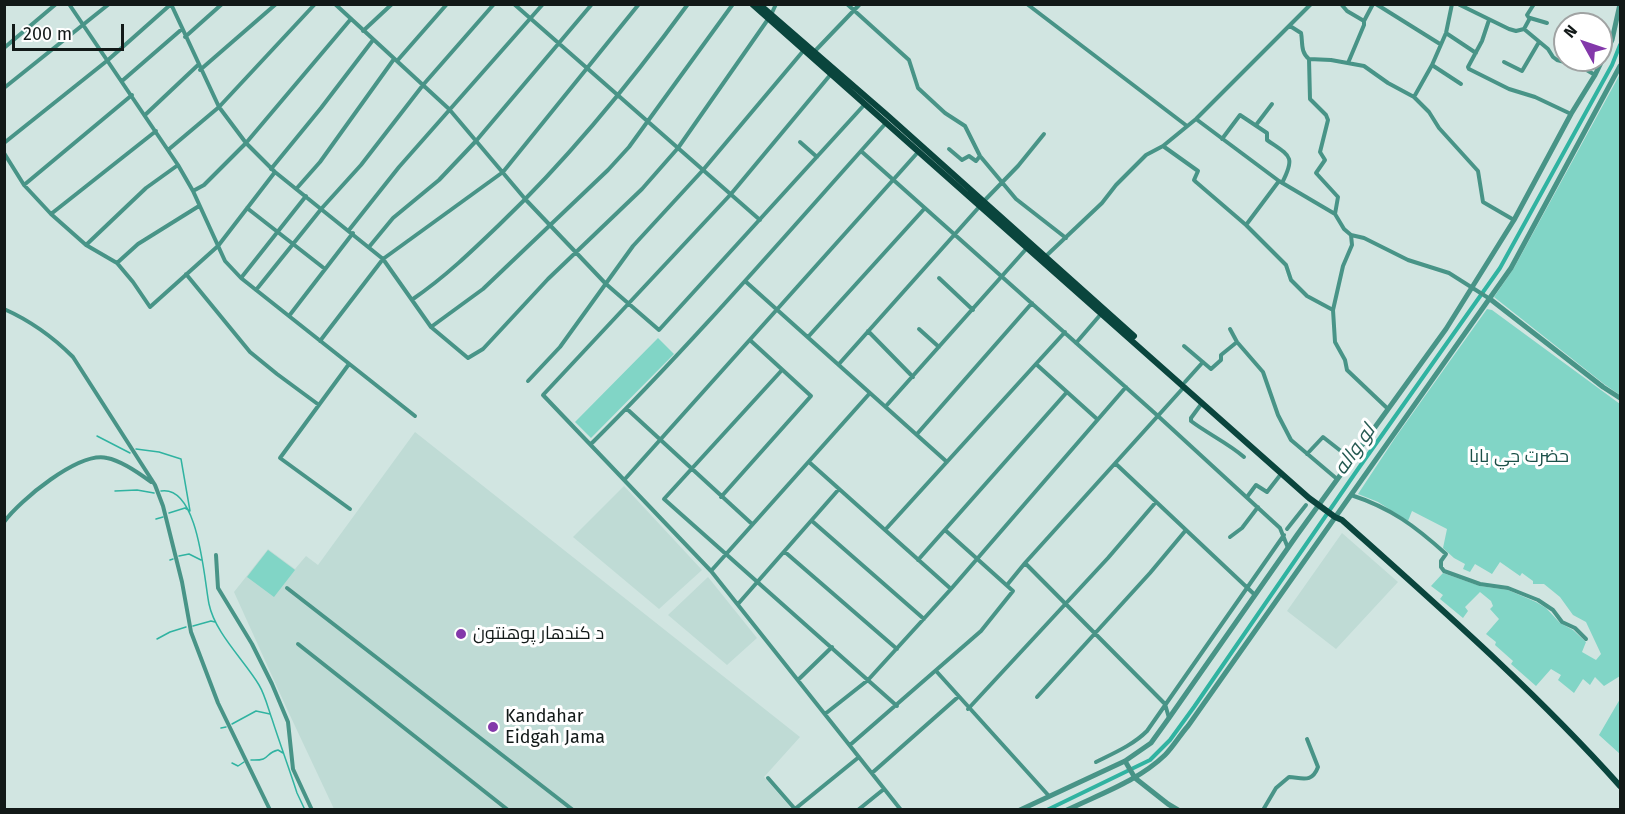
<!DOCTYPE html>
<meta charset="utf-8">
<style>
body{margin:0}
#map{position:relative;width:1625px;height:814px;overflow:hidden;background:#d1e5e1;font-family:"Fira Sans",sans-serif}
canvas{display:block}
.frame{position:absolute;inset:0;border:6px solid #121918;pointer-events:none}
.north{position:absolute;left:1553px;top:12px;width:60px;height:60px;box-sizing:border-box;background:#fff;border:2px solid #a0a3a3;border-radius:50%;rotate:310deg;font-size:16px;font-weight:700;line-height:24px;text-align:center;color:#121918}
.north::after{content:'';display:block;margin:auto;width:21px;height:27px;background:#8338aa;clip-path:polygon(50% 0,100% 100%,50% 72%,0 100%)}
.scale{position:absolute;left:12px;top:24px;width:112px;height:27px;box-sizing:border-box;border:3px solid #121918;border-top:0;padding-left:8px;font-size:18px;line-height:21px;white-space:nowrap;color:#121918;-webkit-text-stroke:4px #fff;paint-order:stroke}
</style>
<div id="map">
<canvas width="1625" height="814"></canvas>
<div class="frame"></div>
<div class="north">N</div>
<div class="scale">200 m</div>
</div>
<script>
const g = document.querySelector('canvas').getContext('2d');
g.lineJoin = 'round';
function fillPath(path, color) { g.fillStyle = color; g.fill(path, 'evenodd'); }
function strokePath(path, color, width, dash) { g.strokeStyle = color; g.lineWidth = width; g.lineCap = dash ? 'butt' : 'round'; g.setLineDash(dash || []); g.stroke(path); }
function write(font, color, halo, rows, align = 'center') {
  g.font = font + ' "Fira Sans",Cairo,sans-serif'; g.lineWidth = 6; g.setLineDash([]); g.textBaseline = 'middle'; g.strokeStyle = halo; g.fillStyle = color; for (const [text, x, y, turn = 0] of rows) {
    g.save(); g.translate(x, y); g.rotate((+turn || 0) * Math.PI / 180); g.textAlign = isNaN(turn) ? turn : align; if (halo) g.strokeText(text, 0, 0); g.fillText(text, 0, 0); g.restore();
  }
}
fillPath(new Path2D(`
 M415,432L800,737L764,777L792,809H334L287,709L234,592L268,549L295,569L306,556L318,565Z
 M624,486L702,570L659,609L573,537Z
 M1342,533L1398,582L1336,649L1287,611Z
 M708,577L757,638L727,665L668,615Z`), '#bfdbd5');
fillPath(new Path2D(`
 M1620,74V395L1604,384L1494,297L1514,268Z
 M1487,309L1492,310L1620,404V676L1604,686L1595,677L1590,685L1583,679L1574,693L1558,680L1561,675L1551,669L1536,686L1511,664L1513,661L1495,645L1496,642L1486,634L1499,619L1490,609L1493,606L1491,601L1480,592L1465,607L1468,611L1463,618L1440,599L1443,595L1431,586L1443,573L1480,586L1508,590L1536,602L1546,608L1560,623L1573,630L1586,642L1582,652L1596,660L1601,654L1586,622L1573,615L1560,597L1544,584H1533V581L1522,573L1520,576L1500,562L1492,574L1475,564L1470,572L1463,569L1465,564L1454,558L1443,548L1447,529L1412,511L1408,521L1378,502L1358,494L1395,438Z
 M658,338L674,354L591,438L575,422Z
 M268,550L295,570L274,597L247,577Z
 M1620,699V754L1599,735Z`), '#81d5c6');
strokePath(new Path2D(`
 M97,436L130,453
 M136,449L159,452L181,459L190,511L185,508L169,513
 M115,491L137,490L154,493
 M161,491C199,485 204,580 209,604C215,633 244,660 259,685C265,695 268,708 272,719C280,744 289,768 297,793L305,810
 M156,519L163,517
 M179,556L189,554L201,560
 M170,560L173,559
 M193,626L211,621L215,622
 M157,639L170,632L186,627
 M232,724L256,711L270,714
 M221,728L226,727
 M251,760C272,761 264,753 278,750L283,753
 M232,763L238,766L244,762`), '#30b3a1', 1.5);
strokePath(new Path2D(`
 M1047,810L1150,760L1170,740L1194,707L1358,469L1500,268L1612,65L1620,45`), '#30b3a1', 4);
strokePath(new Path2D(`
 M69,4L178,165L193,191L225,261L241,278L415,416
 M171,4L219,107L246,143L275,172L383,259L431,327L468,358L483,349L548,279L642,189L678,148L771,15L776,4
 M335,4L449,109L526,200L606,284L659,330L865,104
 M514,4L760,220
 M847,4L909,60L918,88L945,113L965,126L980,156L1016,199L1066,238
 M1027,4L1187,126
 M1341,4L1347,11L1364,21
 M1376,4L1440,44
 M1452,4L1446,33L1432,65L1461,84
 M1458,4L1509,29L1516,31L1524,29L1548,49L1553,57L1557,60L1580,66L1595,75
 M1529,18L1527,15L1534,4
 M1489,20L1482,41L1468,67L1469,69L1509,89L1535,97L1571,114
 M1290,26L1301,33C1303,42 1300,52 1309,59L1331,60L1364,66L1388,83L1414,97L1429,112L1439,128L1478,171L1483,202L1514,220
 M1524,29L1530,18L1547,23
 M363,31L392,4
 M1446,33L1476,53
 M185,37L222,4
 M4,48L56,4
 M814,52L860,4
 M1309,59L1310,99L1326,115L1328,120L1320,152L1325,160L1316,173L1338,197L1335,214
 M397,61L447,4
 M1504,62L1522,71L1539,42
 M1348,63L1364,25V21L1373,4
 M200,70L276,4
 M831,74L731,194L543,395L711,571L901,810
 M122,81L182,29
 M4,88L109,4
 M1414,97L1432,65
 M145,115L198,65
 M1196,119L1279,181L1335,214L1344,229L1351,235L1364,238L1408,260L1449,273L1490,299
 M1256,125L1272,104
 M1222,139L1240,115L1267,133V140C1290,156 1296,156 1282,183
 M800,142L817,157
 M4,143L108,60L170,5
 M1163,146L1198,171L1194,180L1196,182L1246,225L1286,265L1291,280L1307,296L1333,310
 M949,149L962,160L969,156L976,161L980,156
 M168,150L219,107L315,4
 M861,151L1158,416L1280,528L1288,548
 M4,153L24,185L51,214L86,245L117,263L133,282L150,307L218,246L275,172
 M271,169L321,108L373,40
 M24,185L132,95
 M297,188L320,162L394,59
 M193,191L204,185L246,143L350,20
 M984,201L1018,166L1044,134
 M247,208L325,269
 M51,214L156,131
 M1246,225L1279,181
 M349,230L399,167L543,4
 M1351,235L1352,245L1343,266L1333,310L1335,342L1345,360L1347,370L1387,408
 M86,245L146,188L178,165
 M369,247L393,218L439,180L476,141L592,4
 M1046,256L1102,203L1116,185L1146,155L1163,146L1196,119L1311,4
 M117,263L138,244L199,206
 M186,274L250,352L277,374L319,405
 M241,278L306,196
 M939,278L973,310
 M745,281L947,462
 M256,290L322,208L361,165L423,85L494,4
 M413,299C445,277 472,251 500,224C570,157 631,82 688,4
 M4,309C31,321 53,337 73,357L155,485L163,506L182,582L191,632L218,703L270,810
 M289,316L353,233
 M431,327L483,289L608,170L629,147L733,4
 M919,329L939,347
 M1230,329L1237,342L1263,372L1278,415L1291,440L1337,479
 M868,331L913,377
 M808,337L925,208
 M320,341L383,259L503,172L639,4
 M1076,343L1101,314
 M1184,346L1211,369L1221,360V355L1237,342
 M349,364L280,458L350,509
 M839,364L980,206
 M1036,364L1097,419
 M782,370L664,499L897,706
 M528,381L560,347L633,246L703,170L804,50
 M1185,382L1203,362
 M1202,403L1191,418V421C1208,434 1228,443 1244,457
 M886,406L1027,248
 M627,409L752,524
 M917,434L1032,303
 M591,444C694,342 789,231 886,123
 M1307,454L1323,437L1351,459
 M809,462L951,589
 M1116,464L1255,595
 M625,479L919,151
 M1351,495C1391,508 1415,526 1446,554L1441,561V567L1444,571L1480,584L1508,588L1538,600L1553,610L1562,622L1575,628L1586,639
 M721,497L811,396L751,341
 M1247,497L1256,485L1267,492L1281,474
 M812,521L924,619
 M4,522C19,501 79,451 107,458C122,461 139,473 151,482
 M1287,529L1306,505
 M885,530L1065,332
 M1230,537L1242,528L1258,507
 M785,552L897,649
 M216,555L218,588L252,644L272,684L288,722L293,769L312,810
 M918,560L1067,392
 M711,571L870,393
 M1007,585L1025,563
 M287,588L573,810
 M738,604L839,489
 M298,644L508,810
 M937,672L1049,796
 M798,680L832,647
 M1037,697L1150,573L1186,530
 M968,709L1108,558L1156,502
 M825,714L868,680L951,589L1126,387
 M1169,718L1165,704L1025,563L1184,387
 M850,745L981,631L1013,591L945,530
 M1096,762C1114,753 1133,745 1147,731L1284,535
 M872,773L958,697
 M768,778L795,809
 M795,809L859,757
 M858,810L884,789
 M1263,810L1276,788L1289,777C1303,778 1312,783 1318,767L1307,739`), '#489487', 4);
strokePath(new Path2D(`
 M1490,299L1603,387L1620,398
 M1125,761L1135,778L1168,804L1178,810
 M1020,810L1125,761L1151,743L1169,718L1297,535L1446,329L1514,220L1571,114L1595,75L1612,40L1620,4
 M1067,810C1100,794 1138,781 1165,755C1173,747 1180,735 1188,726L1511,268L1620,66`), '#489487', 5);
strokePath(new Path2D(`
 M752,4L1309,498L1335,517L1342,520C1438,606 1535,691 1620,786
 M759,4L887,115L1134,336`), '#0a453d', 6);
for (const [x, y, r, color] of [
 [461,634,6,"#8338aa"],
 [493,727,6,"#8338aa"]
]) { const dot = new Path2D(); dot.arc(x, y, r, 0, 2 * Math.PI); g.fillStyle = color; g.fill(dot); strokePath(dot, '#fff', 2); }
write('18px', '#1b5048', '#fff', [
 ["حضرت جي بابا",1519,457]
]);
write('18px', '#121918', '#fff', [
 ["د کندهار پوهنتون",473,634],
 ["Kandahar",505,717],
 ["Eidgah Jama",505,738]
], 'left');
write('italic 20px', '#265a52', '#fff', [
 ["لو واله",1355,450,-55]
]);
</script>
